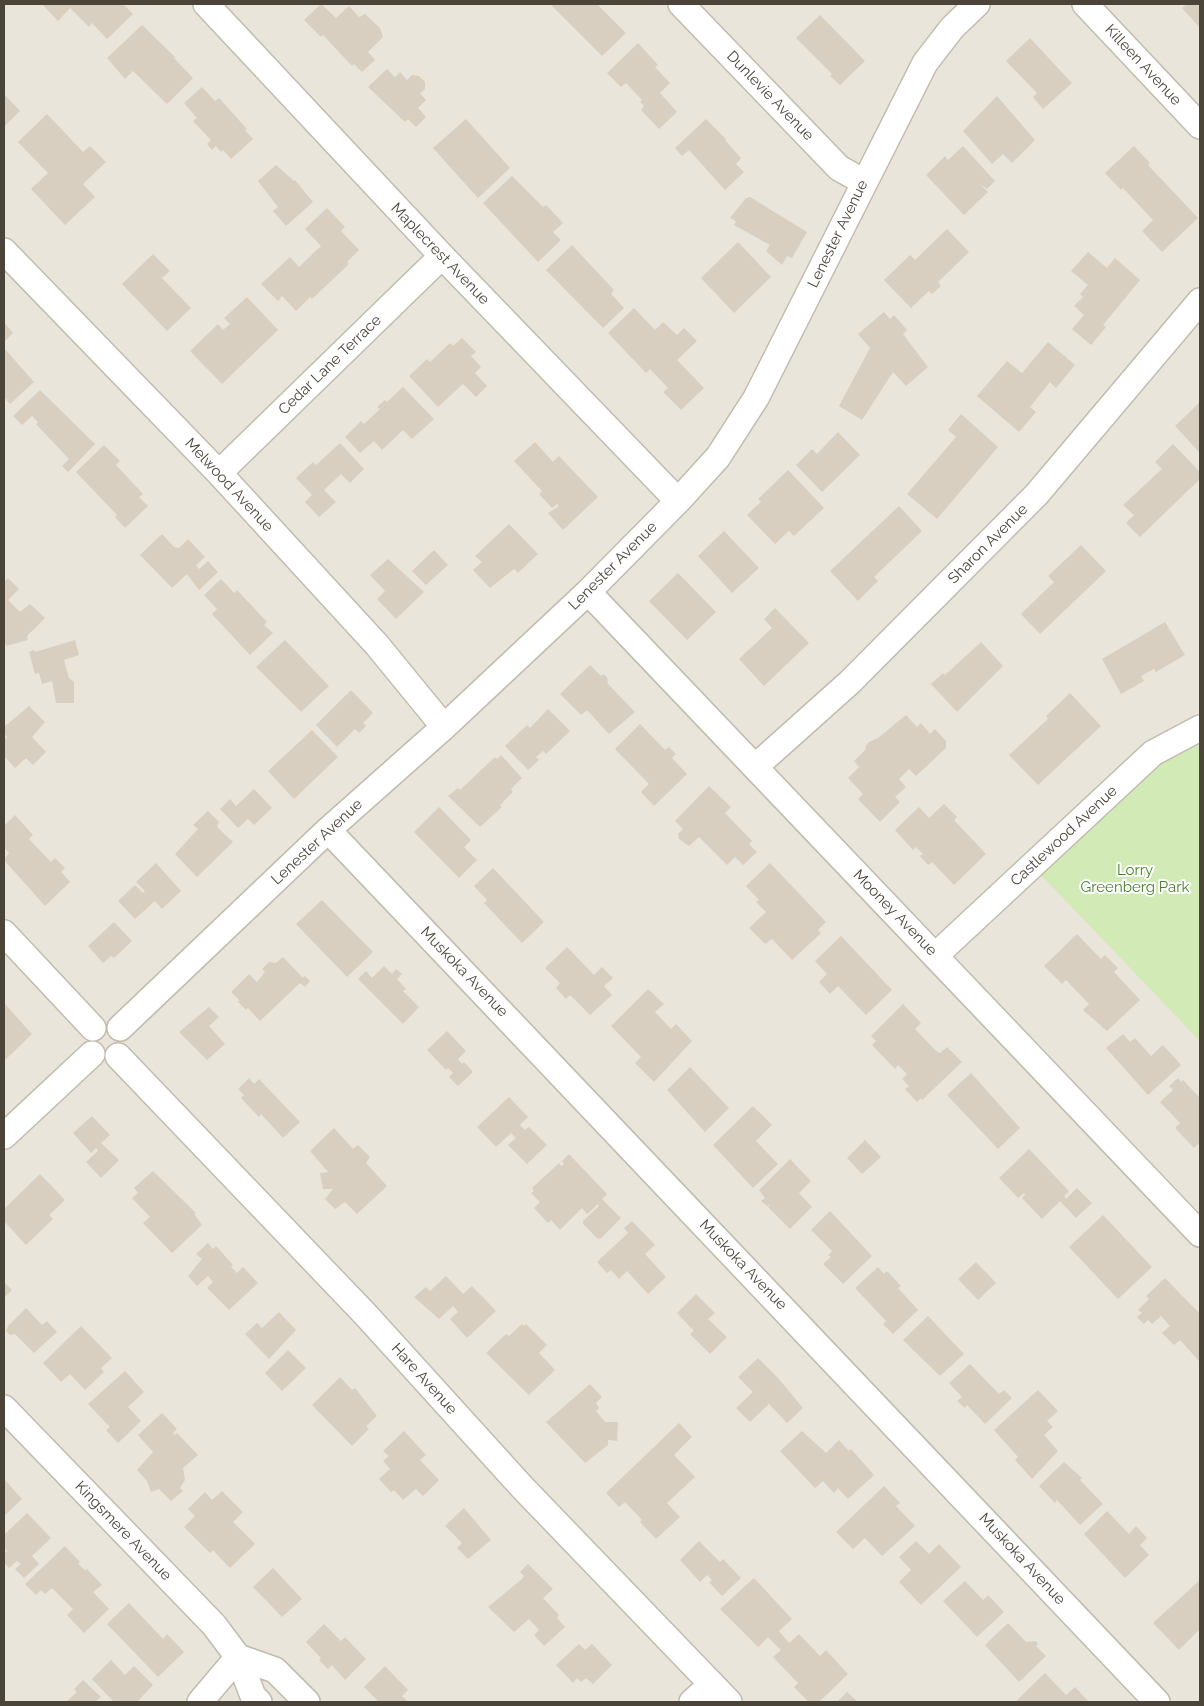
<!DOCTYPE html>
<style>
body{margin:0}
#map{position:relative;width:1204px;height:1706px;overflow:hidden;background:#f6f3ec;font-family:Raleway,sans-serif}
canvas{display:block}
.frame{position:absolute;inset:0;border:5px solid #4b4439;pointer-events:none}
</style>
<div id="map">
<canvas width="1204" height="1706"></canvas>
<div class="frame"></div>
</div>
<script>
const g = document.querySelector('canvas').getContext('2d');
g.lineJoin = 'round';
function fillPath(path, color) { g.fillStyle = color; g.fill(path, 'evenodd'); }
function strokePath(path, color, width, dash) { g.strokeStyle = color; g.lineWidth = width; g.lineCap = dash ? 'butt' : 'round'; g.setLineDash(dash || []); g.stroke(path); }
function write(font, color, halo, rows, align = 'center') {
  g.font = font + ' Raleway,sans-serif'; g.lineWidth = 4; g.setLineDash([]); g.textBaseline = 'middle'; g.strokeStyle = halo; g.fillStyle = color; for (const [text, x, y, turn = 0] of rows) {
    g.save(); g.translate(x, y); g.rotate((+turn || 0) * Math.PI / 180); g.textAlign = isNaN(turn) ? turn : align; if (halo) g.strokeText(text, 0, 0); g.fillText(text, 0, 0); g.restore();
  }
}
fillPath(new Path2D(`
 M4,4H1200V1702H4Z`), '#eae5da');
fillPath(new Path2D(`
 M1200,744V1041L1040,874L1160,763Z`), '#d2eab5');
fillPath(new Path2D(`
 M42,4H123L133,14L107,39L92,23L89,27L70,8L58,21Z
 M321,4L336,18L349,6L359,17L365,14L380,28L383,37L368,52L375,60L362,72L354,64L352,66L323,35L321,37L304,20Z
 M550,4H597L626,33L602,56Z
 M1187,4H1200V28L1182,8Z
 M820,15L865,61L840,85L830,76L832,74L796,38Z
 M142,25L175,57L174,58L193,78L167,104L133,71L125,79L107,58Z
 M1030,38L1072,83L1043,109L1033,97L1037,93L1006,61Z
 M638,43L658,65L655,67L670,83L660,93L677,112L659,129L641,110L644,106L640,102L642,100L626,83L621,87L607,73Z
 M387,69L395,77L400,72L407,80L412,75L419,76L425,82V89L420,93L426,100L418,108L426,117L416,127L408,119L405,122L368,87Z
 M202,87L215,101L219,98L247,129L245,130L253,139L231,159L223,150L221,152L216,146L212,150L207,144L211,140L193,121L197,118L184,103Z
 M4,94L20,111L4,127Z
 M997,96L1035,140L1012,163L1003,154L992,164L963,131Z
 M47,114L83,152L90,146L106,162L83,184L95,197L65,225L31,189L48,173L18,142Z
 M466,119L510,168L478,198L433,148Z
 M706,119L726,139L725,140L741,158L736,164L744,172L725,190L689,150L682,156L675,148Z
 M963,146L995,181L987,189L980,184L988,192L964,215L926,175L945,156L948,160Z
 M1134,146L1150,163L1148,165L1198,218L1162,252L1142,231L1153,220L1123,188L1121,190L1105,173Z
 M276,165L294,181L295,180L313,202L286,226L273,211L278,207L258,181Z
 M512,176L543,207L546,205L563,223L553,232L561,240L538,262L483,203Z
 M750,197L807,232L792,258L787,256L782,265L766,251L770,245L734,225L736,221L730,218L746,198Z
 M327,208L345,227L341,231L359,250L347,262L349,264L312,299L310,297L296,311L282,296L278,301L261,284L290,257L299,267L321,246L305,229Z
 M947,229L969,252L938,282L941,286L932,294L929,291L911,308L884,280L910,255L915,260Z
 M738,242L771,277L734,313L701,278Z
 M572,245L614,290L611,294L624,308L603,328L546,270Z
 M1088,252L1107,268L1115,258L1140,280L1103,325L1106,327L1091,345L1072,329L1084,315L1074,306L1083,297L1080,294L1088,285L1071,271Z
 M153,254L170,271L162,278L191,308L167,331L122,284Z
 M247,297L278,330L222,384L190,351L218,324L223,330L230,324L224,318Z
 M634,308L655,330L663,322L677,335L684,328L697,341L677,360L704,388L681,410L663,392L668,388L650,369L646,373L608,333Z
 M884,312L890,319L894,315L907,330L903,334L928,367L906,386L893,372L862,420L839,406L870,348L858,334Z
 M4,322L13,333L4,342Z
 M462,338L476,352L471,356L481,367L475,373L487,386L476,397L463,384L438,407L409,376L427,359L430,362L450,343L453,346Z
 M1048,342L1075,365L1056,388L1050,382L1030,407L1036,412L1019,432L977,396L1007,361L1022,373Z
 M4,348L34,382L10,404L4,397Z
 M403,387L434,419L412,439L403,430L382,450L374,441L360,453L345,437L361,421L364,424L380,409L377,407L385,400L387,402Z
 M40,390L95,444L68,472L62,466L69,459L36,424L38,422L32,416L22,425L13,416Z
 M1200,402V453L1175,426Z
 M961,414L998,447L937,519L907,494L956,437L948,430Z
 M838,432L860,455L822,492L796,465L812,449L817,454Z
 M535,442L553,462L559,456L598,497L563,530L548,513L559,506L557,504L552,508L539,494L542,491L514,461Z
 M340,443L364,469L350,483L341,474L324,490L336,502L319,517L305,502L312,495L296,478L313,462L316,465Z
 M1173,444L1200,472V479L1140,537L1126,523L1134,515L1123,505L1162,469L1155,462Z
 M104,445L120,461L116,465L143,494L139,497L148,506L125,528L115,517L117,515L76,472Z
 M788,470L824,508L794,536L789,531L775,544L747,515L761,502L758,499Z
 M899,506L922,531L874,577L878,581L858,601L830,571Z
 M509,524L538,554L518,573L514,569L490,588L473,570L482,562L475,556Z
 M724,531L759,568L732,593L698,556Z
 M162,534L174,547L179,548L188,539L205,557L196,565L199,569L208,561L218,572L199,590L187,574L172,588L140,555Z
 M1081,545L1106,571L1040,634L1021,614L1054,582L1048,576Z
 M434,550L448,565L426,585L412,571Z
 M388,559L424,592L396,619L377,599L385,591L370,575Z
 M678,573L716,612L687,640L649,601Z
 M8,578L19,589L8,600L20,612L30,604L45,618L27,636L28,640L6,646L4,637V582Z
 M221,579L234,593L237,590L267,622L264,625L273,633L250,655L212,614L217,609L204,595Z
 M775,608L809,643L764,686L739,659L772,628L764,619Z
 M1165,622L1185,655L1156,672L1154,669L1141,676L1144,681L1121,694L1102,659Z
 M75,640L79,655L64,660L69,678L74,682V703H56L52,681L42,684L39,673L35,674L29,652L34,650L35,652Z
 M285,640L329,686L301,712L256,667Z
 M981,642L1003,666L957,712L931,684L943,673L945,675Z
 M590,665L601,676L603,674L607,677L608,684L635,712L609,734L587,710L581,715L560,694Z
 M351,690L373,713L363,723L366,726L359,733L355,729L337,747L316,725Z
 M1070,693L1101,726L1038,785L1009,755L1048,719L1046,716Z
 M29,706L45,722L32,737L46,752L33,765L26,758L15,768L4,756V740L7,737L4,733V727Z
 M548,709L570,731L546,754L543,751L536,757L539,760L528,770L505,746L527,725L530,728Z
 M906,715L917,727L921,723L930,734L935,729L946,741V748L916,776L909,769L899,779L906,787L895,797L900,802L880,822L858,799L863,794L848,778L859,767L854,761L866,749L865,747L869,742L878,738Z
 M640,724L665,750L669,747L676,754L672,758L687,774L654,806L641,792L649,784L615,749Z
 M312,730L338,757L294,799L268,771Z
 M501,755L522,778L511,789L513,792L500,805L502,807L480,827L448,796L458,788L460,790L495,757L497,759Z
 M709,786L731,807L725,813L752,841L749,844L757,852L743,865L735,857L727,865L699,837L689,846L679,839L678,834L683,829L675,821Z
 M254,789L272,808L254,825L248,819L238,828L220,809L230,799L236,806Z
 M944,804L957,817L954,820L986,854L954,885L932,862L928,865L920,856L923,854L916,847L913,850L895,830L919,807L929,818Z
 M439,807L471,840L464,847L477,860L459,878L414,832Z
 M208,811L219,822L217,827L233,842L197,877L175,854L198,829L193,825Z
 M15,815L33,835L29,839L51,862L55,858L65,868L61,872L70,882L45,906L4,860L9,853L4,847V826Z
 M156,863L181,891L162,909L155,901L135,919L118,901L135,885L143,893L145,891L136,882Z
 M770,863L826,922L818,930L821,933L792,960L772,939L765,944L749,928L766,912L756,902L759,900L746,886Z
 M493,868L544,922L522,943L484,903L487,900L474,886Z
 M322,900L373,952L347,977L296,924Z
 M114,922L132,941L114,958L111,956L103,963L88,946Z
 M1077,934L1101,959L1105,955L1118,968L1114,972L1140,1000L1107,1031L1083,1010L1089,1004L1066,980L1062,984L1044,966Z
 M841,936L892,990L866,1015L838,986L830,994L819,982L827,974L815,961Z
 M567,947L594,975L602,967L613,978L604,986L612,995L590,1015L570,995L566,999L556,988L560,983L545,968Z
 M283,957L303,978L305,976L310,981L305,987L300,983L260,1021L248,1008L246,1010L238,1002L239,1000L231,992L249,974L257,982L265,972L262,969L269,962L276,963Z
 M384,966L392,974L396,969L402,974L397,979L406,989L403,991L419,1007L403,1024L358,979L366,971L372,978Z
 M648,989L664,1004L655,1012L671,1029L676,1024L692,1041L654,1082L635,1063L641,1057L611,1026Z
 M4,1003L32,1034L4,1061Z
 M903,1004L921,1023L915,1029L936,1051L940,1053L947,1047L962,1062L922,1100L921,1098L917,1102L905,1089L909,1086L902,1079L907,1074L898,1065L895,1069L872,1045L876,1041L871,1036Z
 M209,1007L219,1017L209,1026L225,1044L207,1060L179,1032Z
 M447,1031L466,1051L458,1059L462,1064L464,1062L473,1072L458,1086L449,1077L453,1073L448,1068L446,1070L427,1050Z
 M1123,1034L1130,1042L1135,1038L1151,1056L1163,1045L1181,1065L1148,1095L1106,1048Z
 M690,1067L729,1108L705,1132L667,1090Z
 M971,1073L1020,1128L998,1149L947,1095Z
 M249,1078L254,1084L259,1079L300,1122L283,1138L261,1114L259,1117L241,1098L244,1095L238,1089Z
 M1178,1078L1181,1082L1183,1080L1200,1098V1142L1194,1148L1175,1128L1180,1123L1160,1102L1173,1090L1169,1086Z
 M509,1097L528,1117L520,1125L525,1130L529,1127L547,1145L527,1164L508,1145L516,1138L511,1133L496,1147L477,1127Z
 M753,1106L772,1125L756,1141L778,1164L753,1188L713,1145Z
 M92,1116L110,1135L101,1143L119,1160L101,1178L86,1162L98,1151L96,1148L91,1153L73,1133Z
 M334,1128L353,1149L358,1145L370,1157L366,1163L387,1186L357,1214L345,1202L335,1209L325,1199L333,1189H323L320,1173L328,1172L310,1151Z
 M865,1140L881,1157L862,1174L847,1158Z
 M1029,1149L1069,1191L1064,1196L1066,1199L1077,1188L1092,1203L1076,1218L1060,1201L1042,1219L1022,1198L1025,1195L1024,1193L1018,1198L999,1178Z
 M569,1154L607,1194L602,1199L621,1218L600,1239L597,1238L583,1224V1221L599,1206L598,1204L587,1214L582,1208L560,1230L551,1220L548,1223L534,1208L540,1202L531,1193L534,1191L532,1188L559,1163L561,1166L564,1164L562,1161Z
 M790,1159L811,1181L799,1193L812,1207L790,1229L768,1207L771,1204L767,1206L761,1201L765,1198L759,1190Z
 M153,1171L196,1213L194,1214L202,1225L172,1253L143,1223L150,1217L132,1198L138,1193L134,1188Z
 M40,1174L65,1200L49,1215L53,1219L26,1245L4,1221V1209Z
 M830,1211L872,1256L843,1284L823,1264L831,1257L828,1255L832,1251L811,1230Z
 M1103,1215L1152,1267L1118,1299L1069,1247Z
 M632,1221L655,1245L645,1254L666,1277L648,1294L627,1271L619,1279L611,1270L607,1273L597,1262L628,1233L624,1228Z
 M208,1243L213,1249L216,1246L233,1265L231,1267L237,1273L243,1267L258,1283L229,1310L207,1288L213,1282L208,1276L197,1286L188,1276L202,1259L196,1254Z
 M976,1262L996,1283L978,1300L958,1279Z
 M878,1267L884,1274L887,1271L901,1286L898,1288L918,1310L893,1334L883,1324L886,1321L855,1288Z
 M446,1276L463,1294L472,1286L496,1311L467,1338L450,1319L458,1312L453,1306L439,1319L414,1297L426,1287L430,1291Z
 M1165,1278L1200,1314V1362L1180,1340L1174,1345L1162,1333L1170,1326L1161,1316L1152,1324L1148,1320L1144,1324L1137,1317L1142,1313L1138,1310L1149,1299L1146,1296Z
 M4,1282L12,1290L4,1298Z
 M696,1294L715,1313L708,1319L727,1337L710,1354L690,1334L694,1331L677,1313Z
 M26,1308L42,1325L47,1321L57,1332L34,1353L15,1334L10,1335L6,1331L8,1326Z
 M279,1312L296,1330L269,1359L245,1334L257,1323L262,1328Z
 M928,1316L964,1354L940,1376L903,1340Z
 M522,1324L524,1326L526,1324L547,1345L539,1353L555,1370L529,1395L486,1353L506,1334L509,1336Z
 M81,1326L112,1358L101,1368L104,1372L85,1390L70,1374L61,1382L43,1363Z
 M288,1350L306,1368L282,1391L265,1373Z
 M758,1358L778,1378L803,1408L787,1423L769,1404L750,1422L736,1408L753,1392L738,1377Z
 M970,1364L999,1394L1004,1390L1012,1398L985,1424L967,1405L965,1408L957,1401L962,1397L949,1383Z
 M125,1371L144,1392L128,1407L141,1421L118,1443L106,1430L110,1427L88,1404Z
 M340,1377L352,1390L355,1388L377,1416L366,1426L369,1429L352,1446L312,1405Z
 M590,1384L602,1397L596,1403L599,1408L596,1411L605,1422H618L617,1441L608,1440V1445L585,1463L546,1422Z
 M1038,1390L1058,1411L1047,1421L1053,1427L1044,1435L1058,1451L1032,1479L1015,1460L1018,1457L994,1430Z
 M162,1413L177,1429L173,1433L175,1435L177,1433L198,1455L183,1468L185,1480L180,1488L183,1491L171,1501L159,1489L151,1492L147,1481L137,1470L153,1452L138,1435Z
 M679,1423L692,1437L674,1455L695,1477L667,1503L680,1517L656,1539L640,1522L642,1520L625,1502L619,1507L606,1493Z
 M404,1431L426,1455L420,1460L439,1480L423,1496L416,1489L403,1500L394,1490L391,1492L379,1479L390,1469L383,1461L389,1456L383,1451Z
 M802,1431L826,1453L839,1440L849,1451L851,1449L874,1475L848,1499L838,1488L834,1493L823,1481L815,1488L780,1451Z
 M1064,1462L1082,1478L1080,1480L1103,1504L1080,1525L1057,1500L1055,1503L1039,1486Z
 M4,1479L22,1499L4,1516Z
 M884,1486L900,1503L896,1506L915,1526L882,1556L865,1538L853,1549L836,1532Z
 M222,1491L243,1512L233,1522L255,1544L230,1568L213,1550L210,1553L184,1527L195,1516L188,1509L205,1492L212,1500Z
 M464,1508L491,1540L468,1559L457,1548L462,1543L445,1526Z
 M1107,1511L1129,1534L1136,1526L1147,1538L1140,1545L1149,1555L1125,1578L1084,1534Z
 M27,1513L51,1538L32,1556L39,1564L24,1578L15,1569L21,1564L17,1561L9,1568L4,1562V1554L7,1551L4,1547V1535Z
 M699,1541L720,1562L723,1559L741,1578L722,1596L709,1582L712,1580L707,1575L700,1582L680,1560Z
 M916,1541L929,1554L939,1544L961,1567L921,1605L899,1582L911,1570L899,1557Z
 M65,1546L80,1562L78,1564L85,1570L87,1569L102,1585L93,1592L109,1609L84,1633L67,1615L73,1609L52,1588L45,1594L41,1590L36,1595L25,1584Z
 M528,1564L553,1589L543,1598L559,1615L557,1618L565,1627L544,1646L534,1635L539,1630L529,1619L514,1632L488,1607L522,1579L524,1576L520,1572Z
 M273,1568L302,1599L282,1617L253,1587Z
 M754,1578L792,1619L779,1631L789,1643L799,1634L820,1656L826,1650L848,1674L819,1702H809L794,1687L798,1683L773,1657L781,1650L768,1637L758,1647L720,1609Z
 M1200,1580V1629L1179,1650L1153,1623Z
 M965,1581L983,1600L988,1595L1004,1612L977,1637L943,1601Z
 M129,1603L163,1639L167,1634L184,1652L158,1677L107,1624Z
 M1008,1623L1026,1642L1036,1641L1038,1644L1036,1646L1046,1656L1019,1682L985,1645Z
 M324,1624L341,1641L345,1637L366,1659L345,1680L332,1665L328,1669L319,1660L321,1658L306,1642Z
 M579,1644L585,1650L592,1644L612,1665L593,1684L586,1678L581,1682L577,1678L573,1683L556,1665Z
 M111,1660L125,1675L134,1666L153,1685L137,1702H114L92,1679Z
 M385,1666L408,1690L402,1696L408,1702H379L364,1687Z
 M1045,1673L1066,1695L1075,1687L1089,1702H1015Z
 M83,1680L101,1697L95,1702H66L77,1692L74,1689Z
 M847,1692L858,1702H837Z`), '#d8cfc1');
const minor = new Path2D(`
 M206,4L442,256L678,501
 M681,4L839,168L864,182
 M1085,4L1200,126
 M4,251L219,473L377,645L444,727
 M219,473L442,256
 M588,592L1200,1234
 M755,767L850,682L1037,494L1200,301
 M328,830L1157,1702
 M4,933L93,1028
 M936,955L1153,753L1200,728
 M120,1028L328,830L444,727L588,592L678,501L718,457L756,398L925,63L952,28L977,4
 M118,1056L366,1315L522,1487L729,1702
 M4,1136L92,1054
 M4,1408L214,1625L238,1657L253,1696L259,1702
 M238,1657L275,1670L307,1702
 M200,1702L238,1657
 M692,1702L712,1684`);
strokePath(minor, '#c2bbae', 28);
strokePath(minor, '#fff', 25);
write('15px', '#4b4439', '#fff', [
 ["Killeen Avenue",1143,65,47],
 ["Dunlevie Avenue",770,96,46],
 ["Lenester Avenue",838,234,-64],
 ["Maplecrest Avenue",440,254,46],
 ["Cedar Lane Terrace",330,365,-44],
 ["Melwood Avenue",229,485,47],
 ["Sharon Avenue",988,544,-45],
 ["Lenester Avenue",613,566,-45],
 ["Castlewood Avenue",1064,836,-43],
 ["Lenester Avenue",317,842,-43],
 ["Mooney Avenue",895,913,46],
 ["Muskoka Avenue",464,972,46],
 ["Muskoka Avenue",743,1265,46],
 ["Hare Avenue",424,1379,48],
 ["Kingsmere Avenue",123,1531,46],
 ["Muskoka Avenue",1022,1559,47]
]);
write('15px', '#4a7f2a', '#fff', [
 ["Lorry",1135,870],
 ["Greenberg Park",1135,887]
]);
</script>
